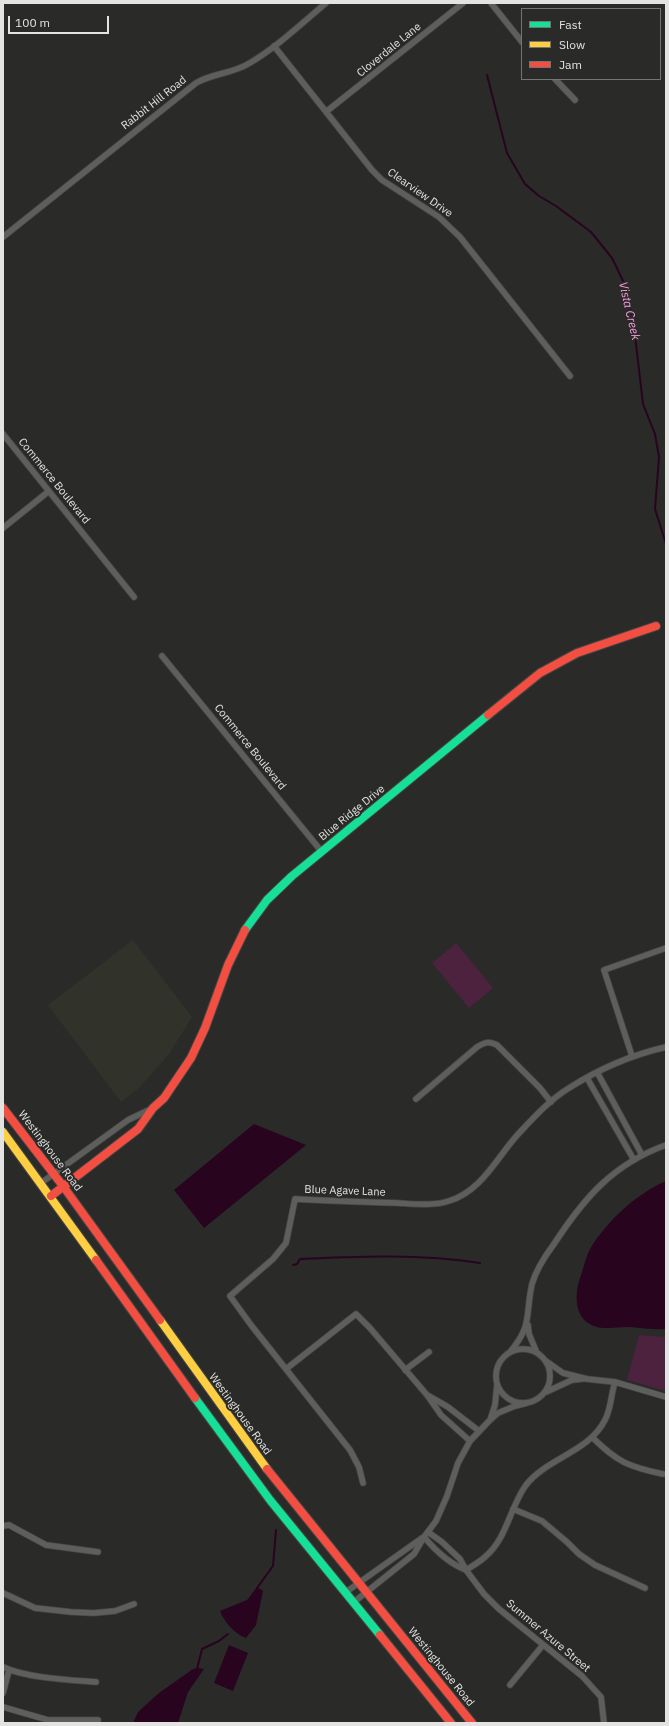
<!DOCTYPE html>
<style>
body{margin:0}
#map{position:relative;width:669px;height:1726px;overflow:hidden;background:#2a2a29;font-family:"IBM Plex Sans",sans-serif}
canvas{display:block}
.frame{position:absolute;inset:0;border:4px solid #e3e3e1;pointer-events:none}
.legend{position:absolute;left:521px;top:8px;width:140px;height:72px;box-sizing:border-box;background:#2a2b28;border:1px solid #747572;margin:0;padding:5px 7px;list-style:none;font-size:12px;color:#e3e3e1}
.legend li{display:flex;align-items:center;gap:8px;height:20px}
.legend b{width:20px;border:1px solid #747572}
.scale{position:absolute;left:8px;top:16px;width:101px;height:18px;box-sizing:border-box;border:2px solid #e3e3e1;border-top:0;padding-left:5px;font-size:12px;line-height:14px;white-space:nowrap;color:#e3e3e1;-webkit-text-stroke:3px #2a2b28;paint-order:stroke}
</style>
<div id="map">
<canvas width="669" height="1726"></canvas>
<div class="frame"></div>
<ul class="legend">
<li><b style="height:5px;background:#16e098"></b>Fast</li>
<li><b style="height:5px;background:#ffcf43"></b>Slow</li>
<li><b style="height:5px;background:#f24e42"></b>Jam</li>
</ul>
<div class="scale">100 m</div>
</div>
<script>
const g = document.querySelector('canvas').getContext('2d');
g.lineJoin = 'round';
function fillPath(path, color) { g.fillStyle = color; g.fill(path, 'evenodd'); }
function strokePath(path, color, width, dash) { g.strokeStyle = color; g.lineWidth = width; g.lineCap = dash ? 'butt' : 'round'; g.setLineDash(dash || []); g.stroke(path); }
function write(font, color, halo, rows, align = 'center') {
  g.font = font + ' "IBM Plex Sans",sans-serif'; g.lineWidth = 4; g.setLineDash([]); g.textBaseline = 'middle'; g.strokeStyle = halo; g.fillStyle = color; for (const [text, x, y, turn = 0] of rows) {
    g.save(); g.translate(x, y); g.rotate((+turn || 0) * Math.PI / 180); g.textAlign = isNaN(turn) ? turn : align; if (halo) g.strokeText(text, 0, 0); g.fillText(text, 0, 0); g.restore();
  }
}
fillPath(new Path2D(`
 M133,940L192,1017L169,1054L139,1088L121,1102L48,1005Z`), '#31332b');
fillPath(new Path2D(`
 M456,943L493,988L469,1008L432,963Z
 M639,1335L666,1337V1391L627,1380Z`), '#4c223f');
fillPath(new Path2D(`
 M254,1124L306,1145L204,1228L174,1190Z
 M666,1181V1329C654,1330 642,1328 630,1327C615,1326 601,1332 588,1323C575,1314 575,1295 579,1281C583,1271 585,1259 590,1249C607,1221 636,1194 666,1181Z
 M257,1587L263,1591L256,1625L246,1638C235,1634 224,1622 220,1611L247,1600Z
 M229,1645L248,1653L233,1691L214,1683Z
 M198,1668L204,1669L188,1692L178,1723H133L138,1712L159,1693L193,1669Z`), '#28041f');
strokePath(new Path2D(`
 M487,75L507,153L525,184L539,196L556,206L591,232L612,258L626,287L634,327L643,404L655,434L659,457L655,509L666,544
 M293,1265L297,1264L300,1259C360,1256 421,1254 480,1263
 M257,1588L273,1566L276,1530
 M197,1669L202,1649L219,1641L228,1634`), '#28041f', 2);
const street = new Path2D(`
 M491,3L522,42
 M274,46L372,170L382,180L439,217L460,237L570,376
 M555,79L575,100
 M327,111L463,3
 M3,237L196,83C213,73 231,74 248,64C276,48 301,24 326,3
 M3,434L134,597
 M3,528L49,491
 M162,656L322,852
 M632,1056L604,970L666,948
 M597,1072L642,1155
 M587,1078L634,1160
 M416,1099L477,1047C485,1042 489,1041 497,1045L540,1088L551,1102
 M41,1183L128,1120L151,1109
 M528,1325L529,1334L537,1353
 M496 1376a27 27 0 1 1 54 0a27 27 0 1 1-54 0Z
 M510,1352C533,1325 525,1315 532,1284C536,1270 545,1256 554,1244C584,1198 613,1164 666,1145
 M546,1361L563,1373L587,1379L615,1382L666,1397
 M286,1369L356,1314L370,1328L427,1395L441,1415L470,1441
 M405,1370L429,1352
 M546,1392L572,1380L582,1379
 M429,1396L448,1407L479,1431
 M490,1420L495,1405L497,1385
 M592,1437C617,1462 629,1467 663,1474
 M363,1483L359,1467L350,1450L251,1325L230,1296L273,1259L286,1243L295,1199C330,1201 364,1202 398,1203C415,1204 434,1206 449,1201C484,1190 498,1154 522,1130C536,1115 551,1099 569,1088C599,1069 631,1055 666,1047
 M513,1509L542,1521L567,1542L579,1554L595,1565L645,1588
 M3,1526L9,1525L46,1545L98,1552
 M428,1532L442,1542L460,1559L466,1570L484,1594L499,1609L582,1676L601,1697L604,1723
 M424,1537C435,1550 450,1564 466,1570
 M466,1570C472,1566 480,1562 486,1556C507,1538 510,1507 526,1485C547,1458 589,1452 605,1420C611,1409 611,1394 615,1382
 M346,1592L422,1538
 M3,1593L35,1608L71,1612L94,1613L115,1611L134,1604
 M354,1602L414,1554L424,1537L436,1521L447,1496L458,1463L470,1441L490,1420L498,1413L515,1406L527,1403
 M3,1667C26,1678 70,1680 96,1682
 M510,1685L543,1645
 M3,1693L9,1670
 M3,1707L48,1720H98`);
const fast = new Path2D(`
 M245,930L267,900L292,876L488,715
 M195,1398L270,1500L380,1635`);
const slow = new Path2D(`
 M3,1132L96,1260
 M160,1320L267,1469`);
const jam = new Path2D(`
 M488,715L540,673L577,653L656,626
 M3,1108L63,1186L160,1320
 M51,1196L138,1129L153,1108L164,1098L191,1058L205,1028L228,965L245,930
 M96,1260L195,1398
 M267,1469L472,1723
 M380,1635L451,1723`);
strokePath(street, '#454543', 7);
strokePath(fast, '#454543', 10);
strokePath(slow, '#454543', 10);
strokePath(jam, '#454543', 10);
strokePath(street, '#5e5f5d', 5.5);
strokePath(fast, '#16e098', 8);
strokePath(slow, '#ffcf43', 8);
strokePath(jam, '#f24e42', 8);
write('11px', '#e3e3e1', '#2a2b28', [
 ["Cloverdale Lane",389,50,-39],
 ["Rabbit Hill Road",154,103,-38],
 ["Clearview Drive",420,193,35],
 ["Commerce Boulevard",54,481,51],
 ["Commerce Boulevard",250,747,51],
 ["Blue Ridge Drive",352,813,-39],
 ["Westinghouse Road",50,1151,53],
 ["Blue Agave Lane",345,1191,2],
 ["Westinghouse Road",240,1414,54],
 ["Summer Azure Street",548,1636,40],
 ["Westinghouse Road",441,1667,51]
]);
write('italic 12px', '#fd9ee0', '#2a2b28', [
 ["Vista Creek",629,311,77]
]);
</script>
